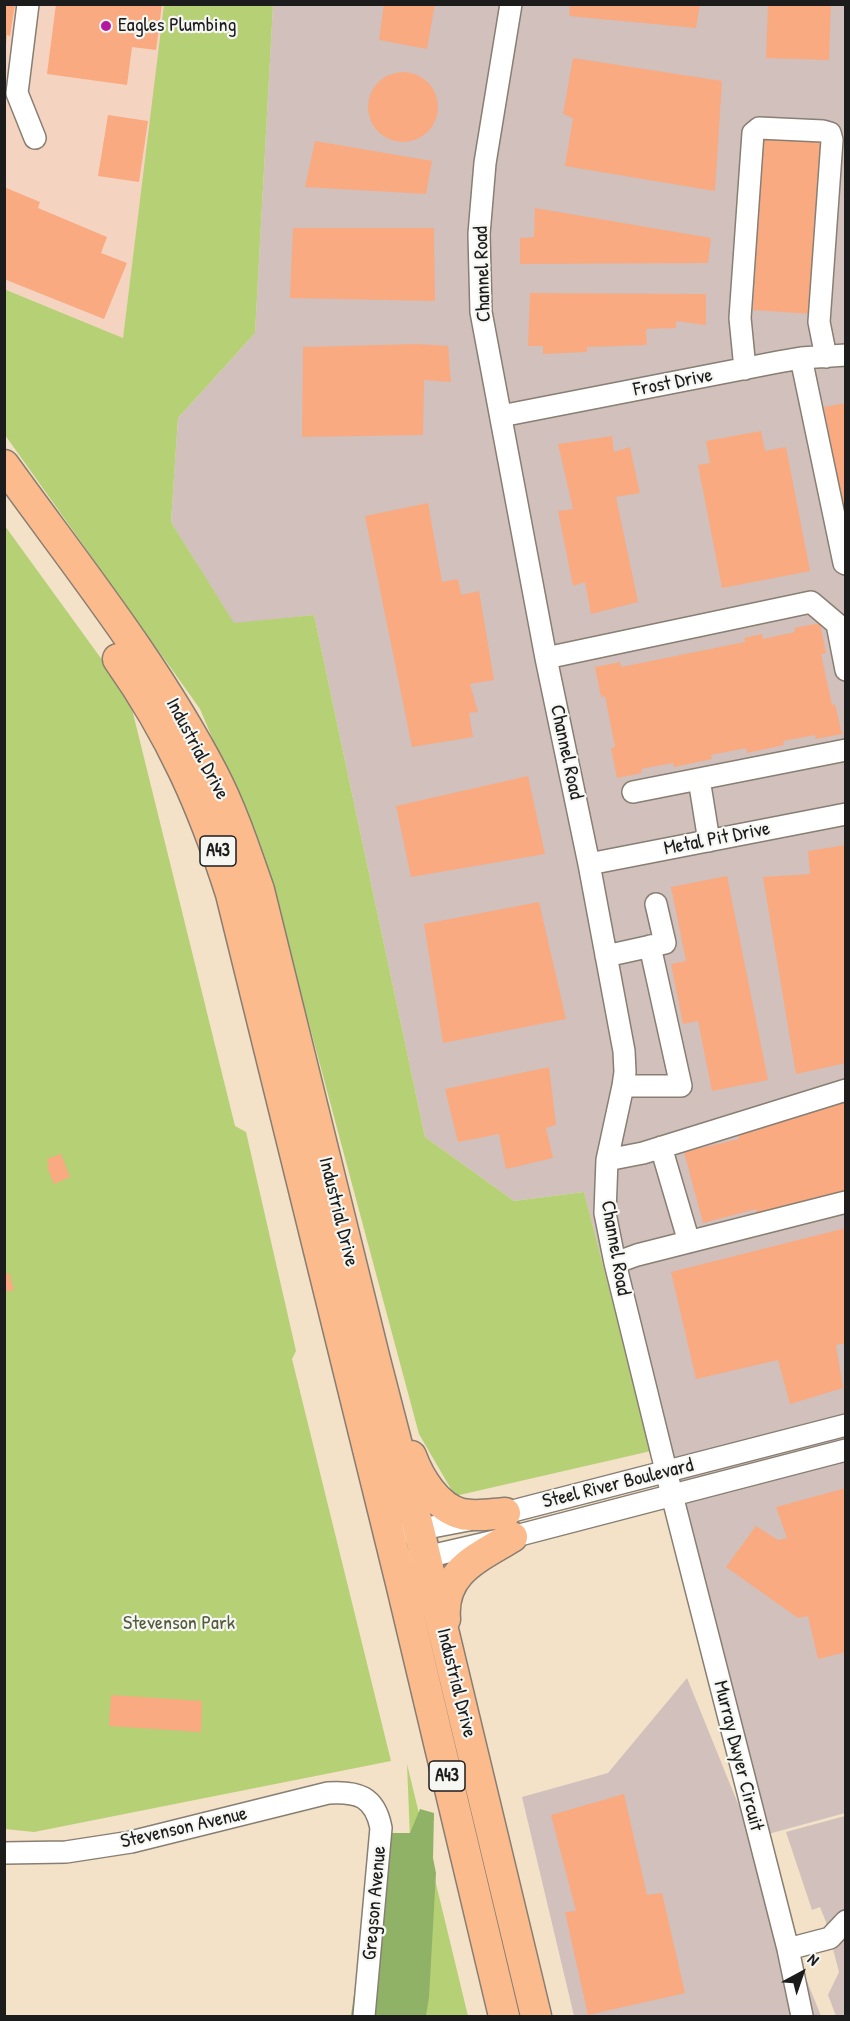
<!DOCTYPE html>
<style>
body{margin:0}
#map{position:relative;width:850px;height:2021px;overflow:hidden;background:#f3e1c8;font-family:"Patrick Hand",sans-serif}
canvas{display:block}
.frame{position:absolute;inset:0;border:6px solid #1c1c1c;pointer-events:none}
.north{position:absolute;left:772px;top:1943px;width:60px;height:60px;-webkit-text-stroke:4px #f6f6f2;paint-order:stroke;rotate:40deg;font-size:16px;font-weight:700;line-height:24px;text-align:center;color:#1c1c1c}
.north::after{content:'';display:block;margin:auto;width:21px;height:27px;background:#1c1c1c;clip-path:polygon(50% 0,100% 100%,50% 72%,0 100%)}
</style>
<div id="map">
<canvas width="850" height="2021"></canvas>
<div class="frame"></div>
<div class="north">N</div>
</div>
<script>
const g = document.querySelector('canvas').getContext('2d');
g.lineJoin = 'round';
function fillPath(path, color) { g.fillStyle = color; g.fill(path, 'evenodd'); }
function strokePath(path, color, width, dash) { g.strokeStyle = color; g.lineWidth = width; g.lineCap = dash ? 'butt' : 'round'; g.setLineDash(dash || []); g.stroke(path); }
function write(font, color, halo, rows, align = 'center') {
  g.font = font + ' "Patrick Hand",sans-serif'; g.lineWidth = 4.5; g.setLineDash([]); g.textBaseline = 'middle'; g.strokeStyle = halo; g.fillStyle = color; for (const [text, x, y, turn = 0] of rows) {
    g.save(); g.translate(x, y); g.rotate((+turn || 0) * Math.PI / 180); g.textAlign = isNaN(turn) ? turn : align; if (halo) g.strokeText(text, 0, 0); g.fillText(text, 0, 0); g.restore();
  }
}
fillPath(new Path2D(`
 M4,5H165L123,338L5,289Z`), '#f5d3c1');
fillPath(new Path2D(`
 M273,5H845V1813L750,1839L821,2016H574L522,1797L608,1773L687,1678L749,1831L584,1192L514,1201L425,1137L314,615L234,624L171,522L178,418L255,333Z
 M845,1816V2016H836L828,1995L839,1972L826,1922L820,1907L812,1910L786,1832Z`), '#d1c0bc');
fillPath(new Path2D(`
 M164,5H273L255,333L178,418L171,522L234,623L314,615L425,1137L514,1201L584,1192L651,1451L455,1496L419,1434L267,867L200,709L5,435L4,289L123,338Z
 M5,526L129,697L235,1126L246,1132L296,1351L292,1359L391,1761L34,1832L5,1829Z
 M407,1764L468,2016H402L411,1862Z`), '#b6d075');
fillPath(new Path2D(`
 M420,1809L434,1813L433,1858L436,1873L429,1997L426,2016H351L369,1885L383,1833H410Z`), '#90b266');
fillPath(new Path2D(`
 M4,4H15L10,36L7,35L6,45Z
 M56,4H162L156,50L132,47L127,85L47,74Z
 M384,4H435L427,49L379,40Z
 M570,4H700L696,28L569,16Z
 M768,4H831L829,60L766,58Z
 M573,58L722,81L715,191L565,166L573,118L563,114Z
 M368 107a35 35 0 1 1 70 0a35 35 0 1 1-70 0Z
 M108,115L148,121L139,182L98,176Z
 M763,134L822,138L812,314L753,310Z
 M315,141L432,161L426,194L305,187Z
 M4,187L40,202L38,208L107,237L101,253L127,263L104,319L4,279Z
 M535,208L711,238L708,263L520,264V238L534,237Z
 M293,228H434L435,301L290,298Z
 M530,293L706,294V325L676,321V328L646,329L647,345L587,347V352L543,354V346H528Z
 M418,344L448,346L451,382L424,380L423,435L302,437L303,347Z
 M846,403V513H844L824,407Z
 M761,431L765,451L786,447L810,571L722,588L698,465L710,463L706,441Z
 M612,436L614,452L630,447L640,493L616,497L638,602L591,614L585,582L573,586L558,511L573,509L558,444Z
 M428,503L442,582L458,579L461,595L479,591L494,680L470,684L478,712L469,713L473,737L412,747L365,516Z
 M820,623L826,653L821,654L832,705L835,704L842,734L816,739L815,735L783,741L784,745L747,753L746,748L711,755L712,759L674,767L673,763L641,769L642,773L617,778L611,748L615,747L605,696L601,697L595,667L620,662L621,667L745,642L744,638L762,634L763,639L795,632L794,628Z
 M528,776L545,854L411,877L396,806Z
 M846,845V1063L796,1074L763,877L810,874L808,851Z
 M727,876L768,1080L712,1091L698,1021L683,1024L671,964L686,961L671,887Z
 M539,902L566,1019L443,1043L424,924Z
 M549,1067L556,1125L546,1128L553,1158L506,1169L499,1134L458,1142L445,1089Z
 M846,1099V1203L760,1225L756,1209L703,1223L684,1152L739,1139L736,1127Z
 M61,1154L70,1177L54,1184L47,1167L49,1166L47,1159Z
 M846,1228V1343L836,1345L843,1388L790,1404L778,1360L696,1379L671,1272Z
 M9,1273L14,1290L4,1292V1275Z
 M846,1488V1652L818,1659L808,1616L798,1618L726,1567L756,1526L778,1540L787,1538L776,1507Z
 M111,1695L202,1701L201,1732L109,1726Z
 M624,1794L647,1895L662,1893L685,1993L588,2015L565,1912L576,1911L551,1815Z`), '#f9aa80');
const minor = new Path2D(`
 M28,4L17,93L35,138
 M511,4L485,163L479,234L481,312L546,658L589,864L624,1051L625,1072L623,1086L607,1160L605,1213L615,1263L672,1495L788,1949L802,2016
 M801,358L844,563L846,564
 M745,369L740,318L753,133L759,128L823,131L830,133L832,140L819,322L826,357
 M501,416L778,362L801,358L846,355
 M546,658L811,602L837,624L846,670
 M699,779L709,841
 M633,792L846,750
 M589,864L846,814
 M606,956L665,943L656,904
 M623,1086H681L650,946
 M661,1147L689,1242
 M607,1160L643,1153L846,1090
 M615,1263L637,1255L846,1202
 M406,1532L505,1513L846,1425
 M413,1560L512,1537L846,1450
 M4,1853L66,1852L131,1842L328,1793C357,1791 375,1796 381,1828L364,2016
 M788,1949L830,1938L846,1921`);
const highway = new Path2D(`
 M4,465C76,565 155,663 212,772C232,810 245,850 259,890L375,1360L419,1530L536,2016
 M118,659C171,734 203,806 231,894L401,1583L504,2016
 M411,1456C419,1478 437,1508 462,1514C476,1517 491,1514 505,1513
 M445,1619C441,1572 478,1558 512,1537`);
strokePath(minor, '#887e72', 24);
strokePath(highway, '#887e72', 33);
strokePath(minor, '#fff', 21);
strokePath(highway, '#fbbb8c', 30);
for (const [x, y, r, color] of [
 [106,26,6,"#b5179e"]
]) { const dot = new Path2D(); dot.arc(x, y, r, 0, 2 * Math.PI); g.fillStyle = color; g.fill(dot); strokePath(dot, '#f6f6f2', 2); }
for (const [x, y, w] of [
 [218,851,36],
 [447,1776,36]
]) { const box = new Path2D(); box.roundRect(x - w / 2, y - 15, w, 30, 4.5); g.fillStyle = '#f6f6f2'; g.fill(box); strokePath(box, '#1c1c1c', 1.5); }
write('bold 18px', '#1c1c1c', null, [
 ["A43",218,851],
 ["A43",447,1776]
]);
write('20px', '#1c1c1c', '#f6f6f2', [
 ["Eagles Plumbing",118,26]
], 'left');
write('20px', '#1c1c1c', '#f6f6f2', [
 ["Channel Road",483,274,-92],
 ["Frost Drive",673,383,-11],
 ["Industrial Drive",197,749,62],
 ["Channel Road",566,752,78],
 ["Metal Pit Drive",717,839,-11],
 ["Industrial Drive",338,1212,76],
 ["Channel Road",615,1248,80],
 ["Steel River Boulevard",618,1484,-14],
 ["Industrial Drive",456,1683,76],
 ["Murray Dwyer Circuit",738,1756,76],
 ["Stevenson Avenue",184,1828,-13],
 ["Gregson Avenue",375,1903,-85]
]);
write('20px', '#525b3b', '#f6f6f2', [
 ["Stevenson Park",179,1624]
]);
</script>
